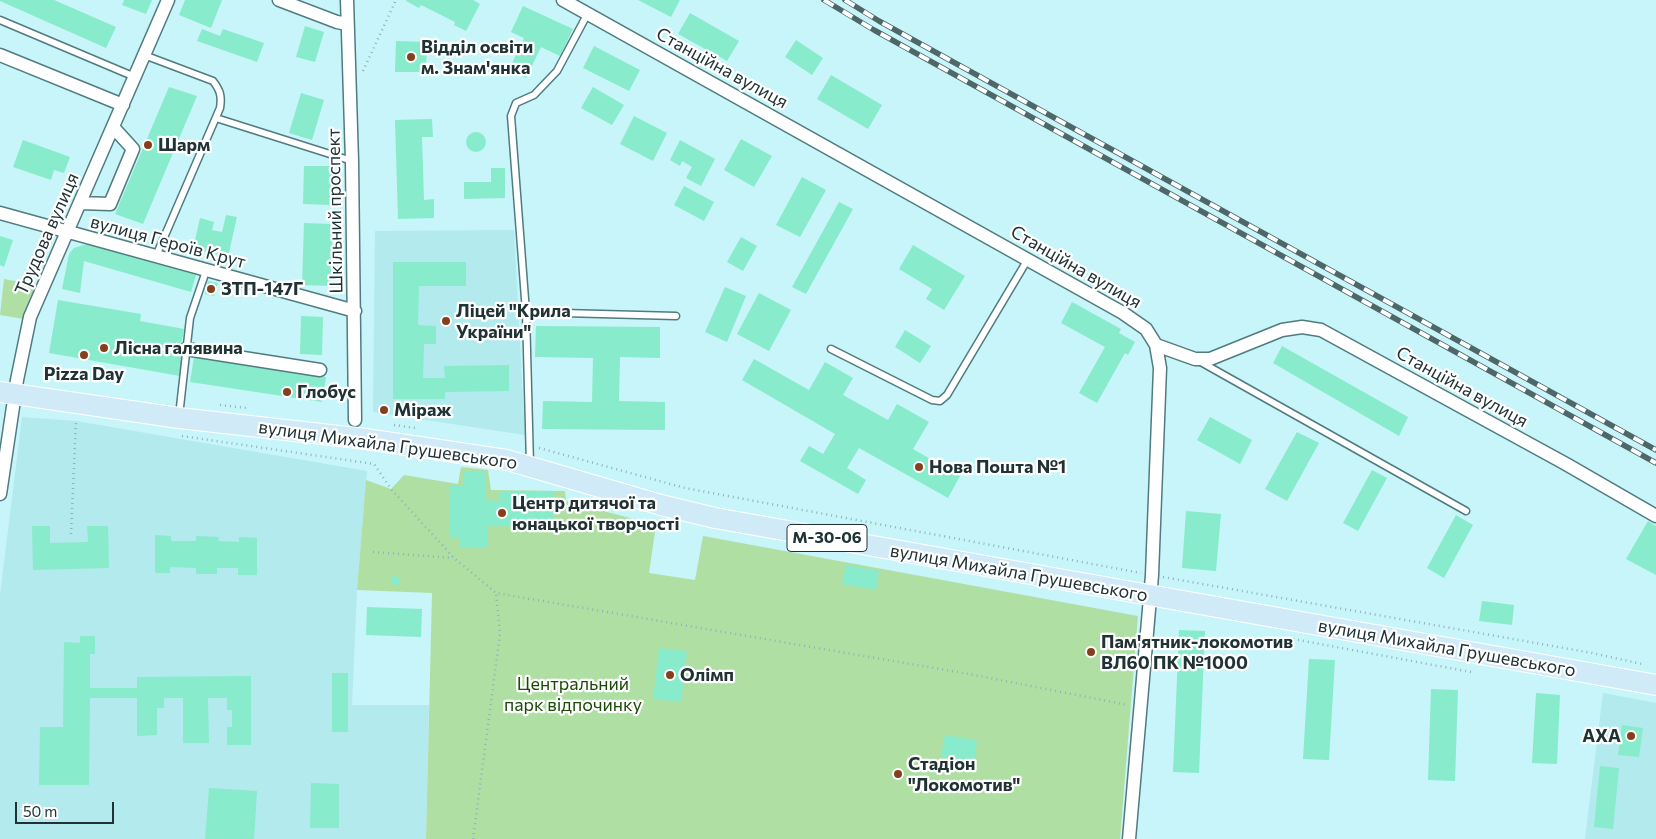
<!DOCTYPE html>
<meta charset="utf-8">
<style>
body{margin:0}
#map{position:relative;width:1656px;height:839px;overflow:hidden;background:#c7f5f9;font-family:Commissioner,sans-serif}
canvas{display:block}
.scale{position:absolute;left:15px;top:802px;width:99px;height:22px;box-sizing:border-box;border:2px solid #203233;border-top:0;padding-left:6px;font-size:15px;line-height:18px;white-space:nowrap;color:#203233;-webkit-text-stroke:4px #fff;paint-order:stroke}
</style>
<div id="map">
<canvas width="1656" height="839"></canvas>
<div class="scale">50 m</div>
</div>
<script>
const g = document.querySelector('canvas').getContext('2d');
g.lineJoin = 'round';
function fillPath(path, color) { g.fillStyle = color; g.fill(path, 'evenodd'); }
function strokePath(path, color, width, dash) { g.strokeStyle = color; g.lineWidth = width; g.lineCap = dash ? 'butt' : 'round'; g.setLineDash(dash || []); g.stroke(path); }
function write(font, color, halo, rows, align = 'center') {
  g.font = font + ' Commissioner,sans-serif'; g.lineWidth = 4.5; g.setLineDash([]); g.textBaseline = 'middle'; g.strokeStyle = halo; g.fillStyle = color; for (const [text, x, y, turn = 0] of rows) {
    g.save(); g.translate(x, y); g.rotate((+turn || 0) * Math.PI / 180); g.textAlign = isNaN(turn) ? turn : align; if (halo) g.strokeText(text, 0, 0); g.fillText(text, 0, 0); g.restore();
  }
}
fillPath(new Path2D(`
 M514,230L525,435L373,412L375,231Z
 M22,417L76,421L367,471L357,590L352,705H429L426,839H0V595Z
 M1603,693L1656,703V839H1585Z`), '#b2eaee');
fillPath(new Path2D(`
 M4,279L36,285L24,319L0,315Z
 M461,467L488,470L491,490L565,491L566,501L656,525L649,573L695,580L703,536L1138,616L1120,839H426L432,593L357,590L366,480L391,489L404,475L458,484Z`), '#b0dfa4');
fillPath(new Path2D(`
 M0,0H54L116,27L106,48L0,1Z
 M124,0H152L146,14L122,5Z
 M185,0H222L211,28L179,15Z
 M407,0H473L480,4L466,31L454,25L455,22L421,5L419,8L406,1Z
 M638,0H680L671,17Z
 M523,6L573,29L560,56L541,47L526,78L509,70L524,38L511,32Z
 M690,13L739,41L727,61L678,34Z
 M305,26L324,32L315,62L296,57Z
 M202,29L220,36L223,29L264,43L257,62L197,41Z
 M796,40L823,58L812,75L785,57Z
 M396,41L427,42L426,72H395Z
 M594,46L640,70L629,91L583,68Z
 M831,75L882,105L868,129L817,99Z
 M169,87L197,96L143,224L115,214Z
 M593,87L624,105L612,125L581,108Z
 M301,93L324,100L312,140L289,133Z
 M634,116L667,133L653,161L620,144Z
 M432,119L433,137H422L424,200L434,199V218L398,219L395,120Z
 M466 142a10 10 0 1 1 20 0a10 10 0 1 1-20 0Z
 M741,139L772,156L754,187L724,170Z
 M23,140L70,157L64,173L54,170L51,180L13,167Z
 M680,140L715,159L701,186L686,178L692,167L682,161L680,166L670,160Z
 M304,166H332L331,205L303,204Z
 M491,168H505V198L464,199V182H491Z
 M802,177L826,190L800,237L776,225Z
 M684,186L714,202L704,221L674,205Z
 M839,202L853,209L806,294L792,287Z
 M226,215L237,217L228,257L193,249L200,218L214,222L212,230L222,232Z
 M304,223L333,224L331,286L302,285Z
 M0,236L13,240L4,267L0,265Z
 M741,237L757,246L743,271L727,262Z
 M87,244L196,275L191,292L84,261L80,293L62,289L69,254L74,248Z
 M913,245L965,276L944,310L926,299L932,289L899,269Z
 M393,262H466V286H419L418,325L436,326V344H424L423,378H445L444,366L509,365V391L445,392V399H393Z
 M208,281L218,283L214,296L205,294Z
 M725,287L746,296L727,342L705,332Z
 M759,293L791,310L769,351L737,334Z
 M58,300L141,314L140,321L184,329L180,350L159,346L158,350L184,354L180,376L49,353Z
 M1072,302L1121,329L1119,333L1135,342L1128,355L1125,353L1097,403L1079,393L1105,347L1061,323Z
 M301,316L323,317L322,355L300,354Z
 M536,326L660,327V358L620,357L619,401L665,402V430L542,429L543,401L592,402L593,358L535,357Z
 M905,330L931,346L920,363L895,347Z
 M1282,346L1408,417L1399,436L1273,363Z
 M194,357L326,377L322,402L190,382Z
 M754,359L809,390L825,362L853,378L843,395L888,420L897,404L929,422L913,449L960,476L948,498L859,448L847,468L866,480L858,494L800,461L809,446L823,454L835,434L742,380Z
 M1210,417L1252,440L1240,464L1197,440Z
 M1297,432L1319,443L1287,501L1265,489Z
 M1372,470L1387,478L1358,531L1343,523Z
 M464,471H486L485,500L500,501V491L554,492L553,527L487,526V547H459V538H449L450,486H464Z
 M1186,511L1221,514L1216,571L1182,568Z
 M1456,515L1473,525L1444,578L1427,568Z
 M1648,521L1656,526V575L1626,559Z
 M32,526H50V543L88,542L87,526H108L109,568L33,570Z
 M155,535L171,536V541H196V536L219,537L218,541L239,542V537L257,538V575H238V568H217V574H196V568L170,567V573H155Z
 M846,565L879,571L876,590L842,584Z
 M391,576L399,577V585L391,584Z
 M1482,601L1514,605L1512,625L1479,621Z
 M367,607L422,609L421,637L366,635Z
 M1179,630L1205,631L1199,773L1173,772Z
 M80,636H95V654H90V688H137V677L251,676V745H227V727H232V710H227V698H208L209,743H183V698H164V708H157V735L137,736V698H90L89,785H39L40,727H63L64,642L80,643Z
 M659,648L687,651L681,702L653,699Z
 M1309,659L1335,660L1329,760L1303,759Z
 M332,673H348V732H332Z
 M1431,689L1458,690L1455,781L1428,780Z
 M1536,693L1560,695L1557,764L1532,763Z
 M1622,725L1643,728L1639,757L1618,755Z
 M945,735L977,740L974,762L941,757Z
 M1600,766L1619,768L1613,829L1594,827Z
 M311,783L339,784V828H310Z
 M209,788L257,791L254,839H205Z`), '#88ebcb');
const lane = new Path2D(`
 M0,20L135,77
 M144,55L213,81C220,90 222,96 220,108L156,256
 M216,118L352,161
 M526,312L676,316
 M831,349L932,400L940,401L947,395L1028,259
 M1199,361L1466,511
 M179,416L190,318L206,271
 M530,465L526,312L511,116L516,103L534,95L557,71L588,13`);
const street = new Path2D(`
 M279,0L337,22L347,24
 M347,0L352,161L355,420
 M563,0L1123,313L1146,329L1156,345L1195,359H1210L1282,330L1302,327L1321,330L1566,464L1656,516
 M0,55L123,105
 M80,203L110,204L133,149L113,127
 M0,213L355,311
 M186,349L320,370
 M0,494L17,380L30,317L168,0
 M1129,839L1152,575L1160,368L1156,345`);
const primary = new Path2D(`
 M0,392L179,418L366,439L507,460L661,505L715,518L1656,685`);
strokePath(lane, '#507b7f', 9);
strokePath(street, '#507b7f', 15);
strokePath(primary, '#fff', 22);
strokePath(new Path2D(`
 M363,71L396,0
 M220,405L247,408
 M394,425L415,428
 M182,436L374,464L391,489L454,558L496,593L969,674L1128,705
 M539,448L685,488L1141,573
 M71,534L76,421
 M373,552L453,558
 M1163,577L1592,653L1642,664
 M1293,639L1471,672
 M473,839L500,634L496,593`), '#8fb3b6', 2.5, [1, 4]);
strokePath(lane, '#fff', 6);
strokePath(street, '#fff', 12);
strokePath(primary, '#d1eaf8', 20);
const rail = new Path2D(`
 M824,0L874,30L1656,463
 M845,0L879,21L1656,450`);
strokePath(rail, '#4e6769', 5.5);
strokePath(rail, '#fff', 4, [11]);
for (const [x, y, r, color] of [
 [411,57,5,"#863f1d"],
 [148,145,5,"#863f1d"],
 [211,289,5,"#863f1d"],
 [446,321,5,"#863f1d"],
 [104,348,5,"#863f1d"],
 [84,355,5,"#863f1d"],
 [287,392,5,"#863f1d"],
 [384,410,5,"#863f1d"],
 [919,467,5,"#863f1d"],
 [502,513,5,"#863f1d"],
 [1091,652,5,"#863f1d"],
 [670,675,5,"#863f1d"],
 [1631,736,5,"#863f1d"],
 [898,774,5,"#863f1d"]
]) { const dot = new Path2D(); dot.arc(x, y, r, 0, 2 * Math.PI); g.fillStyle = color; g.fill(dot); strokePath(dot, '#fff', 2); }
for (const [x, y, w] of [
 [827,538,80]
]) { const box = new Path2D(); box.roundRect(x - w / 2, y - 13.5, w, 27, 4); g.fillStyle = '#fff'; g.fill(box); strokePath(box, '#203233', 1); }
write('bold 16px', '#203233', null, [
 ["М-30-06",827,538]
]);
write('bold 18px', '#203233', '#fff', [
 ["Відділ освіти",421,47],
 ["м. Знам'янка",421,68],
 ["Шарм",158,145],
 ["ЗТП-147Г",221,289],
 ["Ліцей \"Крила",456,311],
 ["України\"",456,332],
 ["Лісна галявина",114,348],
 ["Pizza Day",84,374,"center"],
 ["Глобус",297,392],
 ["Міраж",394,410],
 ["Нова Пошта №1",929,467],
 ["Центр дитячої та",512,503],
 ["юнацької творчості",512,524],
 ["Пам'ятник-локомотив",1101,642],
 ["ВЛ60 ПК №1000",1101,663],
 ["Олімп",680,675],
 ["AXA",1621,736,"right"],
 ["Стадіон",908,764],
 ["\"Локомотив\"",908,785]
], 'left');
write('18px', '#203233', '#fff', [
 ["Станційна вулиця",722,68,29],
 ["Шкільний проспект",335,211,-91],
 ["Трудова вулиця",47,234,-66],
 ["вулиця Героїв Крут",168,242,15],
 ["Станційна вулиця",1076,267,30],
 ["Станційна вулиця",1462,387,29],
 ["вулиця Михайла Грушевського",388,445,8],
 ["вулиця Михайла Грушевського",1019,573,10],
 ["вулиця Михайла Грушевського",1447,648,10]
]);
write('18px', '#1a4a07', '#fff', [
 ["Центральний",573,684],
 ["парк відпочинку",573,705]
]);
</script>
